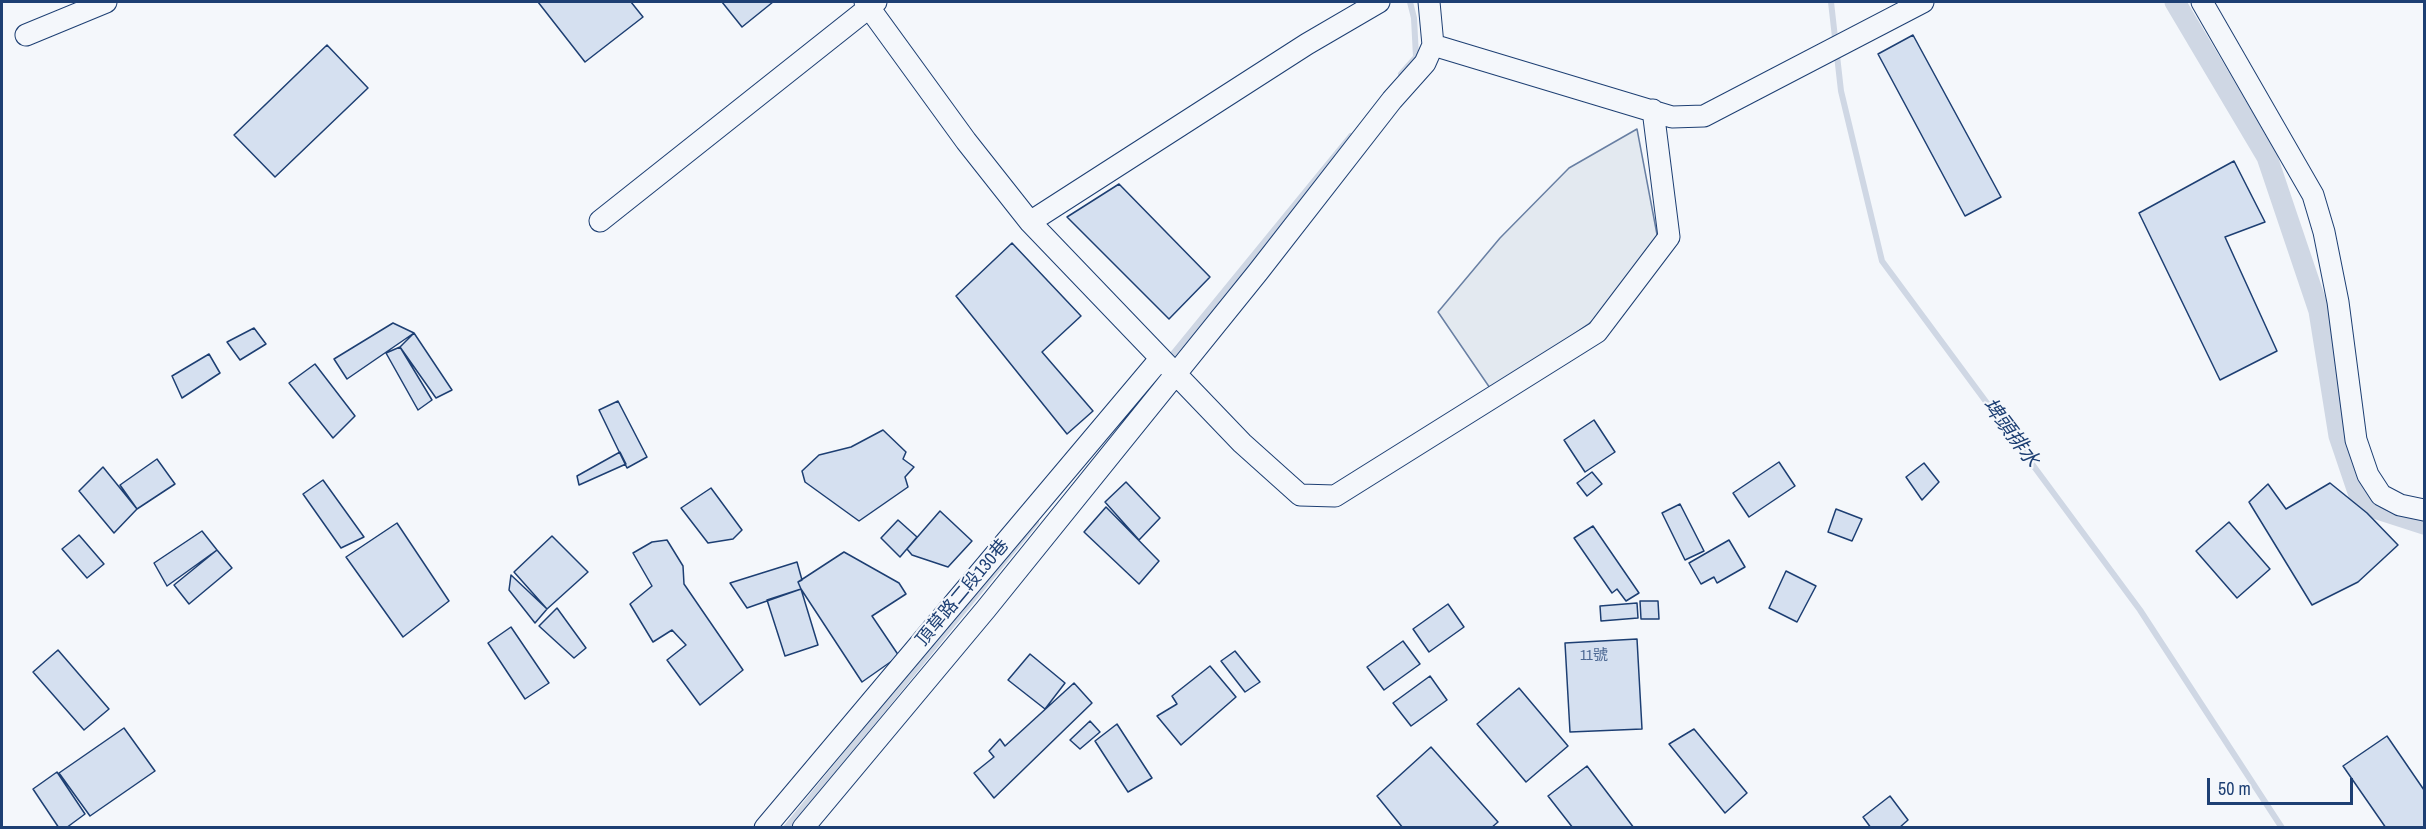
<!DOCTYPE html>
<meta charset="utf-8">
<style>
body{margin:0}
#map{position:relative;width:2426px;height:829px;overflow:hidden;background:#f4f7fb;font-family:"Archivo Narrow",sans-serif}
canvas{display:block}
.frame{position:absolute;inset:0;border:3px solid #1d3f73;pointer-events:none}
.scale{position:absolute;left:2207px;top:778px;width:146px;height:27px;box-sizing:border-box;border:3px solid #1d3f73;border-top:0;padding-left:8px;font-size:18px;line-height:21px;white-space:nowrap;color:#1d3f73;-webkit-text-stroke:4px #f4f7fb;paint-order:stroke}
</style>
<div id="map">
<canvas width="2426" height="829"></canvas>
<div class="frame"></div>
<div class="scale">50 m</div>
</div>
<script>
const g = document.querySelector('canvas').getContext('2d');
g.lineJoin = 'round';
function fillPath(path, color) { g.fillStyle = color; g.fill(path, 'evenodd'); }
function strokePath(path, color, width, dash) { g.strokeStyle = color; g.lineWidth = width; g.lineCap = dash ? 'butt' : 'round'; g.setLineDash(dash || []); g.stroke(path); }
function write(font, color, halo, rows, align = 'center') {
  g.font = font + ' "Archivo Narrow","Noto Sans TC",sans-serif'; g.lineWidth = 4.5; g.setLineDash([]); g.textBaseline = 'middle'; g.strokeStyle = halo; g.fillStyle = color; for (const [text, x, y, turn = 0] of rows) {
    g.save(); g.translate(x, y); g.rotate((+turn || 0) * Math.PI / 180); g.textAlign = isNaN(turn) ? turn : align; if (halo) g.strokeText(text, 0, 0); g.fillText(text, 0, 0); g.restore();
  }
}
const green = new Path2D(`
 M1637,129L1659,245L1610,309L1492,391L1438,312L1500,238L1569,168Z`);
fillPath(green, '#e3e9f0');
strokePath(green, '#687fa3', 1.5);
strokePath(new Path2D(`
 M1831,2L1841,91L1882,261L2140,610L2282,828
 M1401,74L1416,57L1414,18L1410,2
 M1168,360L1351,136
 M786,828L1036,522`), '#cfd7e4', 6);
strokePath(new Path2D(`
 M2175,2L2267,157L2319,311L2339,436L2362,504L2424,524`), '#cfd7e4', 21);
const building = new Path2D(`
 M538,2H631L643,17L585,62Z
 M722,2H773L742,27Z
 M1913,35L2001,197L1965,216L1878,54Z
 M327,45L368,88L275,177L234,135Z
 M2234,161L2265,222L2225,237L2277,351L2220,380L2139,213Z
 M1119,184L1210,277L1169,319L1067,217Z
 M1012,243L1081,316L1042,352L1093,411L1067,434L956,296Z
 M393,323L414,333L347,379L334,359Z
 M254,328L266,344L240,360L227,342Z
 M414,333L452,390L436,398L400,347Z
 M400,347L432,400L418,410L386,353Z
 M209,354L220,373L182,398L172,376Z
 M315,364L355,416L333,438L289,383Z
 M618,401L647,457L627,468L599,410Z
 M1594,420L1615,452L1585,472L1564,440Z
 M883,430L906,452L903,459L914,467L905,477L908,487L859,521L805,482L802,471L819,455L851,447Z
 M620,452L626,464L579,485L577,476Z
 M157,459L175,484L137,509L120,485Z
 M1779,462L1795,486L1749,517L1733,493Z
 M1924,463L1939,482L1922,500L1906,477Z
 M103,467L137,509L114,533L79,491Z
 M1592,472L1602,484L1587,496L1577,483Z
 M323,480L364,537L341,548L303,494Z
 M1126,482L1160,518L1139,540L1105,502Z
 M2330,483L2367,513L2398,545L2358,582L2312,605L2249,502L2268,484L2286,509Z
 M711,488L742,530L733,539L708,543L681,508Z
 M1680,504L1704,551L1685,560L1662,513Z
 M1106,507L1159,561L1139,584L1084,532Z
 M1836,509L1862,519L1852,541L1828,532Z
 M940,511L972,541L948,567L912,555L907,549Z
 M898,520L917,537L900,557L881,538Z
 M2229,522L2270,569L2237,598L2196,551Z
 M397,523L449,601L403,637L346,557Z
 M1593,526L1639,593L1626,601L1617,589L1612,593L1574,538Z
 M202,531L217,550L167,586L154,563Z
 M79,535L104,564L87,578L62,549Z
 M552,536L588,572L547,609L514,572Z
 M667,540L683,566L684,584L743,670L700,705L667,660L686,645L672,630L653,642L630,604L652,586L633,553L652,542Z
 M1729,540L1745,567L1717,583L1714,577L1701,584L1689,563Z
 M217,550L232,568L189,604L174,585Z
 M844,552L899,583L906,594L872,616L899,656L862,682L801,589L798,582Z
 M797,562L802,580L798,582L801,589L747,608L730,583Z
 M1786,571L1816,586L1797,622L1769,608Z
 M511,575L547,609L535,623L509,590Z
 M801,589L818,645L785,656L767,600Z
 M1640,601H1658L1659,619H1641Z
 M1637,603L1638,618L1601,621L1600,606Z
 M1448,604L1464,627L1429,652L1413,629Z
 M557,608L586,648L574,658L539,626Z
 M511,627L549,683L525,699L488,643Z
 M1637,639L1642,729L1570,732L1565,643Z
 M1403,641L1420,664L1384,690L1367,667Z
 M58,650L109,709L84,730L33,672Z
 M1235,651L1260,682L1245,692L1221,661Z
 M1030,654L1065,683L1045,709L1008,680Z
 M1210,666L1236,697L1181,745L1157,716L1177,704L1172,696Z
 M1430,676L1447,700L1411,726L1393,703Z
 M1074,683L1092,703L994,798L974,773L994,757L989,751L1000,739L1005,746Z
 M1519,688L1568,746L1526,782L1477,724Z
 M1090,721L1100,732L1080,749L1070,740Z
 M1117,724L1152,778L1128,792L1095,741Z
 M124,728L155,771L90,816L59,773Z
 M1694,729L1747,793L1725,813L1669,744Z
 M2387,736L2424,790V828H2386L2343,766Z
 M1431,747L1498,822L1491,828H1403L1377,796Z
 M1587,766L1634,828H1573L1548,796Z
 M57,772L85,814L66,828H59L33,789Z
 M1890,796L1908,820L1899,828H1871L1863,817Z`);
fillPath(building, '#d5e0f0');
strokePath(building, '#1d3f73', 1.5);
const minor = new Path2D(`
 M865,2L966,141L1030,222L1242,443L1300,495L1335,496L1597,332L1669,237L1653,110
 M2202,2L2313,195L2324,232L2338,302L2356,440L2368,475L2381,495L2400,505L2424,510
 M26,35L106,2
 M1433,45L1672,117L1704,116L1923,2
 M600,221L876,2
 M1030,222L1307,44L1379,2
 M765,828L1160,359
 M803,828L986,609L1258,272L1392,100L1425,63L1433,45L1429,2`);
strokePath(minor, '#1d3f73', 23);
strokePath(minor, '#f4f7fb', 21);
write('15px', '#4b6792', null, [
 ["11號",1594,656]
]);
write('18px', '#1d3f73', '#f4f7fb', [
 ["頂草路二段130巷",963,593,-50]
]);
write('italic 20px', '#1d3f73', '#f4f7fb', [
 ["埤頭排水",2010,433,53]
]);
</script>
